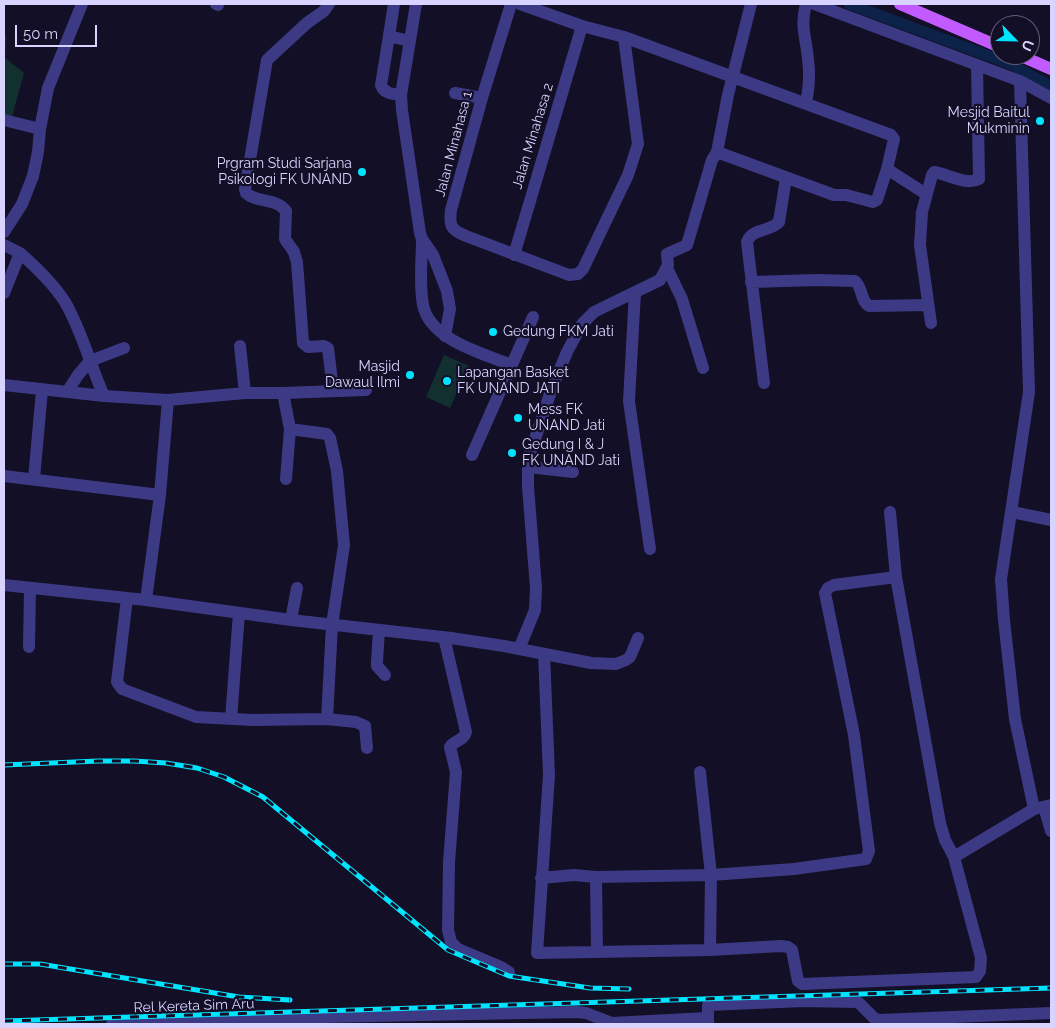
<!DOCTYPE html>
<style>
body{margin:0}
#map{position:relative;width:1055px;height:1028px;overflow:hidden;background:#130f26;font-family:Raleway,sans-serif}
canvas{display:block}
.frame{position:absolute;inset:0;border:5px solid #d9d4ff;pointer-events:none}
.north{position:absolute;left:990px;top:15px;width:50px;height:50px;box-sizing:border-box;background:#130f26;border:1px solid #625e7d;border-radius:50%;rotate:114deg;font-size:14px;font-weight:700;line-height:20px;text-align:center;color:#d9d4ff}
.north::after{content:'';display:block;margin:auto;width:18px;height:22px;background:#00e5ff;clip-path:polygon(50% 0,100% 100%,50% 72%,0 100%)}
.scale{position:absolute;left:15px;top:25px;width:82px;height:22px;box-sizing:border-box;border:2px solid #d9d4ff;border-top:0;padding-left:6px;font-size:15px;line-height:18px;white-space:nowrap;color:#d9d4ff;-webkit-text-stroke:4px #130f26;paint-order:stroke}
</style>
<div id="map">
<canvas width="1055" height="1028"></canvas>
<div class="frame"></div>
<div class="north">U</div>
<div class="scale">50 m</div>
</div>
<script>
const g = document.querySelector('canvas').getContext('2d');
g.lineJoin = 'round';
function fillPath(path, color) { g.fillStyle = color; g.fill(path, 'evenodd'); }
function strokePath(path, color, width, dash) { g.strokeStyle = color; g.lineWidth = width; g.lineCap = dash ? 'butt' : 'round'; g.setLineDash(dash || []); g.stroke(path); }
function write(font, color, halo, rows, align = 'center') {
  g.font = font + ' Raleway,sans-serif'; g.lineWidth = 4.5; g.setLineDash([]); g.textBaseline = 'middle'; g.strokeStyle = halo; g.fillStyle = color; for (const [text, x, y, turn = 0] of rows) {
    g.save(); g.translate(x, y); g.rotate((+turn || 0) * Math.PI / 180); g.textAlign = isNaN(turn) ? turn : align; if (halo) g.strokeText(text, 0, 0); g.fillText(text, 0, 0); g.restore();
  }
}
fillPath(new Path2D(`
 M4,35L6,36L5,58L24,73L11,120L4,118Z
 M444,355L469,366L450,408L426,397Z`), '#12302f');
strokePath(new Path2D(`
 M849,4L1008,63L1051,86`), '#0c2248', 11);
strokePath(new Path2D(`
 M216,4L218,5
 M329,4L324,11L307,23L267,60L245,189L246,193C256,203 277,198 286,211L285,239L294,252L297,262L303,343L308,347L324,346L328,348L333,390
 M416,4L401,95L402,110L420,233L422,239L433,255L447,291L450,309L445,336
 M511,4L482,98L451,210C449,226 451,230 466,236L569,275L578,274L583,269L628,175L638,144L624,37
 M520,4L582,26L624,37L891,135L894,139L887,169L926,194
 M814,4L1020,81L1051,98
 M389,36L394,4
 M1020,81L1029,392L1001,579L1004,620L1015,719L1034,809
 M455,93L482,98
 M401,95C393,94 384,94 381,85L389,36L409,41
 M806,103C809,88 810,73 808,59C806,37 800,26 806,4
 M4,120L40,129
 M717,152L834,195H846L873,202L877,200L887,169
 M4,232L22,204L33,176L38,152L40,129L48,88L82,4
 M422,239C422,261 419,284 423,305C430,340 482,353 511,365
 M4,245L20,253L4,293
 M20,253C37,268 53,283 65,302C82,331 90,365 104,396
 M514,255L582,26
 M667,268L682,299L703,368
 M751,282L817,280L855,281C863,288 860,300 869,306L928,305
 M635,292L629,401L650,549
 M931,323L920,245L922,212L932,175L934,172C948,174 966,186 979,179L977,66
 M240,346L245,393
 M764,383L747,242C752,228 770,232 779,222L786,178
 M4,385L104,396L168,400L245,393H283L366,390
 M67,392L78,375L90,361L124,348
 M472,455L533,317
 M528,467L573,472
 M4,476L160,495
 M34,479L42,390
 M286,479L290,429
 M1012,512L1051,520
 M4,585L146,600L160,495L168,400
 M127,598L117,682L122,689L196,717L253,720L327,719L332,625L344,545L337,471L330,438L327,434L290,429L283,393
 M146,600L291,620L451,638L504,646L591,663L616,664L626,660L630,657L638,638
 M291,620L297,588
 M379,630L377,662V666L385,675
 M444,637L466,732C464,741 454,740 450,747L456,772L449,862L448,930L451,942L458,949L501,967L509,972
 M29,647L30,588
 M519,649L535,610L536,588L528,487V460L552,388L567,352L582,324L594,312L602,308L660,280L668,265L667,254L687,245L712,160L717,152L728,95L751,4
 M544,654L549,775L537,953L710,950L781,946L788,947L792,950L798,981L802,984L976,977L980,971L981,958L954,857L945,840L940,823L896,577L890,512
 M231,719L239,613
 M327,719L356,722L365,726L367,748
 M700,772L711,875L710,950
 M1044,807L1051,831
 M954,857L1034,809L1051,805
 M596,877L597,951
 M541,878L574,875L596,877L711,875L794,869L866,859L869,851L854,735L825,593L828,588L834,585L896,577
 M112,1024L270,1018L576,1012L586,1013L612,1023L707,1018
 M708,1024V1005L803,1001L858,1002L874,1018L879,1020L1051,1013`), '#3d3a85', 12);
strokePath(new Path2D(`
 M900,4L1000,47
 M1019,55L1051,69`), '#c25bff', 12);
const rail = new Path2D(`
 M4,765L98,761H134L166,763L197,768L224,777L263,797L448,950L509,976L590,988L629,989
 M4,964H40L239,997L290,1000
 M4,1021L1051,988`);
strokePath(rail, '#00e5ff', 5);
strokePath(rail, '#130f26', 3, [9]);
for (const [x, y, r, color] of [
 [1040,121,5,"#00e5ff"],
 [362,172,5,"#00e5ff"],
 [493,332,5,"#00e5ff"],
 [410,375,5,"#00e5ff"],
 [447,381,5,"#00e5ff"],
 [518,418,5,"#00e5ff"],
 [512,453,5,"#00e5ff"]
]) { const dot = new Path2D(); dot.arc(x, y, r, 0, 2 * Math.PI); g.fillStyle = color; g.fill(dot); strokePath(dot, '#130f26', 2); }
write('14px', '#d9d4ff', '#130f26', [
 ["Mesjid Baitul",1030,113,"right"],
 ["Mukminin",1030,129,"right"],
 ["Prgram Studi Sarjana",352,164,"right"],
 ["Psikologi FK UNAND",352,180,"right"],
 ["Gedung FKM Jati",503,332],
 ["Masjid",400,367,"right"],
 ["Dawaul Ilmi",400,383,"right"],
 ["Lapangan Basket",457,373],
 ["FK UNAND JATI",457,389],
 ["Mess FK",528,410],
 ["UNAND Jati",528,426],
 ["Gedung I & J",522,445],
 ["FK UNAND Jati",522,461]
], 'left');
write('14px', '#d9d4ff', '#130f26', [
 ["Jalan Minahasa 2",533,136,-73],
 ["Jalan Minahasa 1",454,144,-75],
 ["Rel Kereta Sim Aru",194,1006,-2]
]);
</script>
